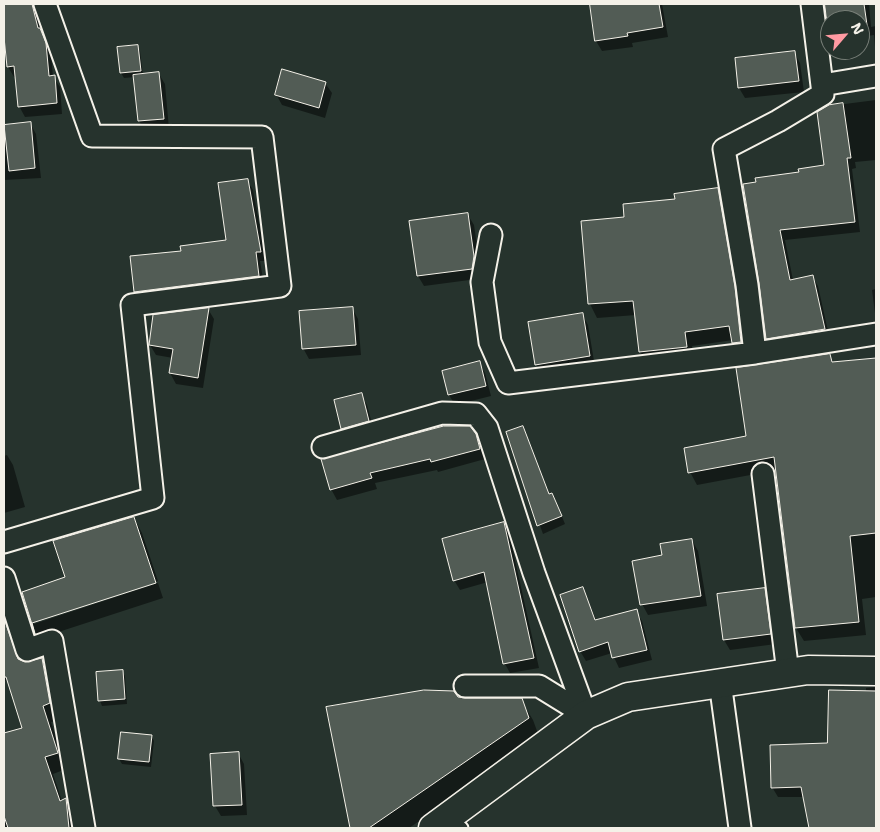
<!DOCTYPE html>
<style>
body{margin:0}
#map{position:relative;width:880px;height:832px;overflow:hidden;background:#26332d;font-family:"Shantell Sans",sans-serif}
canvas{display:block}
.frame{position:absolute;inset:0;border:5px solid #f4f1e8;pointer-events:none}
.north{position:absolute;left:820px;top:10px;width:50px;height:50px;box-sizing:border-box;background:#26332d;border:1px solid #787f78;border-radius:50%;rotate:63deg;font-size:14px;font-weight:700;line-height:20px;text-align:center;color:#f4f1e8}
.north::after{content:'';display:block;margin:auto;width:18px;height:22px;background:#ff9aa2;clip-path:polygon(50% 0,100% 100%,50% 72%,0 100%)}
</style>
<div id="map">
<canvas width="880" height="832"></canvas>
<div class="frame"></div>
<div class="north">N</div>
</div>
<script>
const g = document.querySelector('canvas').getContext('2d');
g.lineJoin = 'round';
function fillPath(path, color) { g.fillStyle = color; g.fill(path, 'evenodd'); }
function strokePath(path, color, width, dash) { g.strokeStyle = color; g.lineWidth = width; g.lineCap = dash ? 'butt' : 'round'; g.setLineDash(dash || []); g.stroke(path); }
fillPath(new Path2D(`
 M4,4H35L42,33L51,54L53,77L60,87L62,114L25,117L19,106L17,77H14L8,67Z
 M591,4H662L668,37L632,43L633,47L602,51L596,41Z
 M825,4H869L871,27L876,26V59L874,35L860,37V20H830V31Z
 M137,46L140,51L143,75L159,74L165,84L169,129L145,131L139,121L135,77L124,78L121,73Z
 M794,52L800,63L804,92L745,98L739,88L736,59Z
 M325,83L332,93L325,118L282,105L276,94Z
 M876,100V160L855,162L856,168L852,169L860,232L785,240L793,280L812,276L818,286L830,340L773,349L767,338L761,283L800,174L826,166L829,106Z
 M30,123L36,134L41,178L4,180V130Z
 M247,180L253,190L266,261H260L264,285L141,301L135,292L182,252L227,241Z
 M717,189L725,203L748,356L741,357L733,340L692,346L694,361L648,366L640,352L636,315L597,318L590,304L582,222L626,218L676,200Z
 M468,215L474,225L480,267L477,279L424,286L418,276Z
 M876,289V321L872,290Z
 M352,308L358,319L361,355L309,359L303,348Z
 M208,309L214,319L203,388L176,384L170,373L173,358L156,355L150,345Z
 M582,314L588,325L595,367L542,375L536,364Z
 M829,355L834,363L876,359V597L862,599L866,635L804,641L796,628L777,470L697,485L690,472L747,437Z
 M479,363L485,373L491,396L455,405L449,395L443,372Z
 M361,394L367,405L374,431L349,439L343,428Z
 M523,428L550,495L552,494L556,502L565,524L543,534L507,433Z
 M475,435L485,459L438,472L437,470L375,483L377,489L337,500L331,489L323,460Z
 M7,455L13,465L25,507L4,513V456Z
 M134,518L142,533L158,581L34,621V624L158,583L163,598L40,638V641L36,633L23,593L66,577Z
 M504,524L509,533L539,668L510,673L505,664L488,582L460,590L454,580Z
 M692,540L698,551L707,606L648,615L642,604Z
 M583,588L596,620L636,611L642,621L652,660L619,668L612,653L586,661L580,651Z
 M764,589L770,600L776,644L730,650L724,640Z
 M4,608L20,660L25,664L42,659L51,676L59,720L51,722L66,769L53,774L62,801L66,800L75,816L77,828H4V819L6,818L4,812V735L24,729L9,680L4,681Z
 M122,671L125,676L127,704L102,706L100,701Z
 M876,687V828H810L804,797H778L772,787L828,745L866,692V688Z
 M458,698L465,700H521L533,720L540,739L409,828H351L327,708Z
 M151,736L154,741L151,767L122,764L119,759Z
 M238,753L244,764L247,815L221,816L215,806Z`), '#0007');
const building = new Path2D(`
 M4,4H32L38,28H40L46,43L49,76L55,75L57,103L18,107L14,66L7,67L4,37Z
 M590,4H659L663,27L627,33L628,36L595,41Z
 M825,4H864L867,25L860,26V20H830V29H828Z
 M138,45L141,71L120,73L117,47Z
 M795,51L799,81L738,88L735,58Z
 M282,69L326,82L319,108L275,95Z
 M159,72L164,119L138,121L133,75Z
 M843,103L851,158H847L855,222L780,230L790,280L813,275L825,329L766,339L759,283L743,184L756,182L755,178L799,172L798,169L824,165L817,112L829,105Z
 M31,122L35,168L9,171L4,125Z
 M248,179L261,252H256L259,276L134,292L130,256L181,251L180,246L226,240L218,183Z
 M718,188L735,287L741,342L732,343L729,326L685,332L687,347L639,352L633,301L588,304L581,221L624,217L623,204L675,199L674,194Z
 M468,213L474,256L472,269L417,276L409,221Z
 M353,307L356,345L302,349L299,311Z
 M209,308L198,378L169,373L173,349L149,345L153,315Z
 M583,313L590,356L535,365L528,322Z
 M830,354L832,362L876,358V533L850,536L859,622L795,628L774,457L688,473L684,448L746,436L736,368Z
 M480,361L486,386L448,395L442,371Z
 M362,393L369,421L341,429L334,400Z
 M444,426H470L476,434L480,449L431,462L430,459L370,473L372,478L330,490L321,459Z
 M523,426L549,494L552,493L562,516L537,526L506,432Z
 M134,517L156,583L32,623L35,634L22,592L65,577L53,541Z
 M504,522L534,658L503,664L484,572L453,581L442,539Z
 M692,539L701,596L640,605L632,561L662,555L660,544Z
 M583,587L595,620L637,609L647,650L612,658L608,642L579,652L560,595Z
 M765,588L771,634L723,640L717,594Z
 M4,618L18,659L25,662L42,658L50,703L43,706L58,753L45,757L60,801L66,798L69,828H8L4,816V733L22,728L6,677H4Z
 M123,670L125,699L98,701L96,672Z
 M424,690L454,691L458,697L465,698H522L529,718L369,828H350L326,707Z
 M829,690L876,691V828H809L801,787L771,788L770,745L827,743Z
 M121,732L152,735L149,762L118,759Z
 M239,752L242,805L213,806L210,754Z`);
fillPath(building, '#525c55');
strokePath(building, '#f4f1e8', 1);
const lane = new Path2D(`
 M449,816L462,828`);
const street = new Path2D(`
 M822,85L876,76
 M491,235L482,282L490,342L508,383L755,353L747,285L724,149L778,121L823,94L812,4
 M755,353L876,334
 M323,447L442,413L476,414L487,428L534,573L586,715
 M763,474L788,673
 M4,542L153,498L132,305L280,286L262,137L92,136L45,4
 M4,578L27,650L52,641L84,828
 M720,682L740,828
 M465,686H539L586,715`);
const secondary = new Path2D(`
 M433,828L586,715L628,697L808,670L876,671`);
strokePath(lane, '#f4f1e8', 15);
strokePath(street, '#f4f1e8', 25);
strokePath(secondary, '#f4f1e8', 31);
strokePath(lane, '#26332d', 11);
strokePath(street, '#26332d', 21);
strokePath(secondary, '#26332d', 28);
</script>
